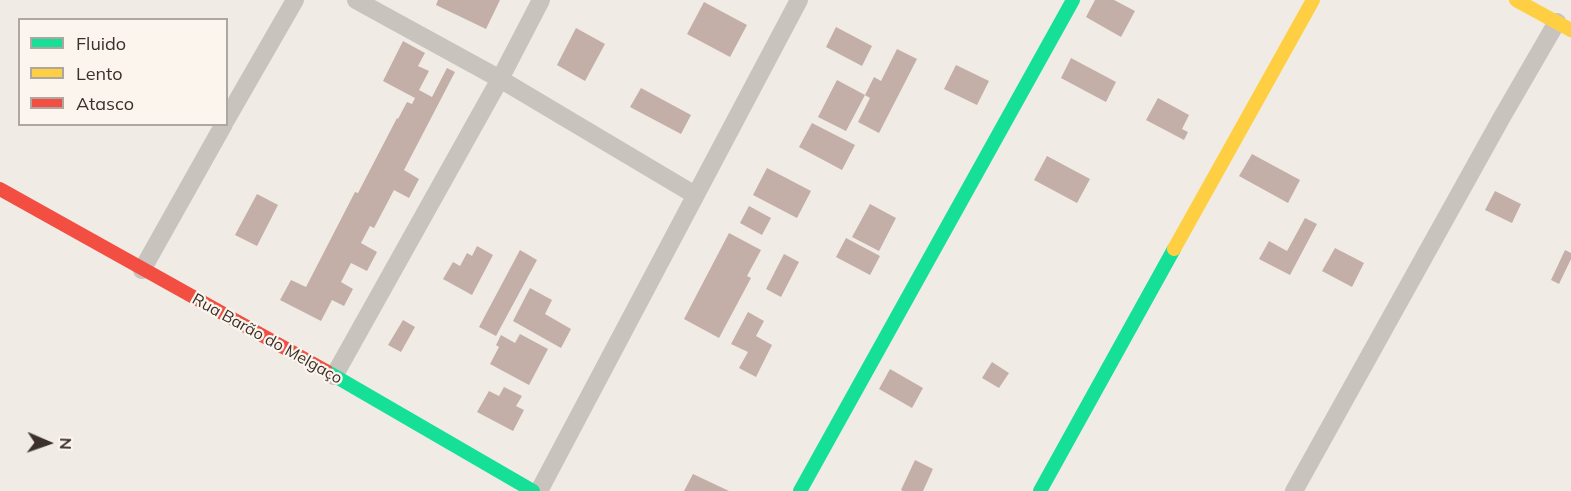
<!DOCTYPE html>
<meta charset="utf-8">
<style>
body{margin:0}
#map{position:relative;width:1571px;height:491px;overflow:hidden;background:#f0ebe5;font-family:Mulish,sans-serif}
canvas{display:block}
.legend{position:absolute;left:18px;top:18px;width:210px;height:108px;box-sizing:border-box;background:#fbf5ee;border:2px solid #aea6a0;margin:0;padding:8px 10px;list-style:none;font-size:18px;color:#3b302b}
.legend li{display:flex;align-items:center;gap:12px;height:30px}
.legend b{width:30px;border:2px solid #aea6a0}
.north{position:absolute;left:18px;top:413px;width:60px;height:60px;-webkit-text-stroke:4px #fbf5ee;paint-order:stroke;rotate:92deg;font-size:16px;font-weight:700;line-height:24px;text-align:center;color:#3b302b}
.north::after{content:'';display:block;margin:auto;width:21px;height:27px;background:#3b302b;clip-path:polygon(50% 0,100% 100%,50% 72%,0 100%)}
</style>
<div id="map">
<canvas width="1571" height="491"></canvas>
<ul class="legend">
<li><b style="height:8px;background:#16e098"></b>Fluido</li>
<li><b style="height:8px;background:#ffcf43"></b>Lento</li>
<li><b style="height:8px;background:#f24e42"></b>Atasco</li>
</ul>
<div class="north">N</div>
</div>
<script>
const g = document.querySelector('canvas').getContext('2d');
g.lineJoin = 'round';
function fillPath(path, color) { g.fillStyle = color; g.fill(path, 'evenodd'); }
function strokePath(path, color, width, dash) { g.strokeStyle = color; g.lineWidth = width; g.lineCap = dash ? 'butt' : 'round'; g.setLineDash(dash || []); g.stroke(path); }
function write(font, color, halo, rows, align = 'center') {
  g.font = font + ' Mulish,sans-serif'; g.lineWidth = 4.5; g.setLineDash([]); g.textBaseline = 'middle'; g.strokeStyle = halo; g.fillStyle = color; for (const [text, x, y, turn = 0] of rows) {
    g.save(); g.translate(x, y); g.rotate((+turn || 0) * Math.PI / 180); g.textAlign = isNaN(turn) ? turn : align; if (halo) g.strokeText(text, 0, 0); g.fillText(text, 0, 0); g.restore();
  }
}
fillPath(new Path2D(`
 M438,0H500L486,29L436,5Z
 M1095,0H1114L1135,11L1121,37L1086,17Z
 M704,2L747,25L730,57L687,34Z
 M836,27L872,46L862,66L826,47Z
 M576,28L605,44L585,81L557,65Z
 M403,41L425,53L418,66L429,71L419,90L432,97L447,68L455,72L404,170L419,179L409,198L394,190L374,228L370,226L361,243L377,252L367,271L351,263L341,282L353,289L344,306L332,300L321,321L280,300L291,280L306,287L355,192L358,193L397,118L398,119L407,102L412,104L415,98L383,81Z
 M897,49L917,59L879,133L858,122L870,98L865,95L846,131L818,117L837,80L865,95L874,77L881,81Z
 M1071,58L1116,82L1106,102L1061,78Z
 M956,65L989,81L977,105L944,89Z
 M641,88L691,115L681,134L630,107Z
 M1158,98L1189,115L1182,129L1188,132L1184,140L1146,120Z
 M812,123L855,145L842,170L799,147Z
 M1252,154L1300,180L1288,203L1239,176Z
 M1047,156L1090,179L1077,203L1034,180Z
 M767,168L811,191L797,218L753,195Z
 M1495,191L1521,204L1512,223L1485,210Z
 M257,194L278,205L257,246L235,235Z
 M870,204L896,218L879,251L852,237Z
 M749,206L771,218L762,235L740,223Z
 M1305,218L1317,224L1290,275L1259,259L1269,241L1287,251Z
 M729,233L761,250L747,276L751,278L719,338L684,319Z
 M846,238L880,256L870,275L836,257Z
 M477,246L493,255L472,295L443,279L453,262L460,266L467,253L472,256Z
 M1335,248L1364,263L1352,287L1322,271Z
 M520,250L537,260L496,336L479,327Z
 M1565,250L1571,253V259L1559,284L1551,280Z
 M784,254L799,262L781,297L766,289Z
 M530,288L552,300L545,314L571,329L561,348L513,321Z
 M748,312L764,321L756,336L772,345L756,377L739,368L748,352L731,344Z
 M403,320L415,327L401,352L388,345Z
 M520,334L548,349L529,385L490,364L499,347L496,345L501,335L515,343Z
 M992,362L1009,373L999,388L982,378Z
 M890,369L923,388L912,408L879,389Z
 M504,387L522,396L516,406L524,410L513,431L477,412L489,391L499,396Z
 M915,460L933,469L923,491H903L901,490Z
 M693,474L729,491H684Z`), '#c3afa7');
strokePath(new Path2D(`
 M356,0L500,79L695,195
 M226,120L295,0
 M142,270L224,124
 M334,376L500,79L541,0
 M539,491L799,0
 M1294,491L1502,117L1557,22`), '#c9c3be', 18);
strokePath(new Path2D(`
 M326,371L533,491
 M800,491L1073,0
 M1040,491L1174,249`), '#16e098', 14);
strokePath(new Path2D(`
 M1516,0L1571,30
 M1174,249L1313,0`), '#ffcf43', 14);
strokePath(new Path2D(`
 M0,189L326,371`), '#f24e42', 14);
write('16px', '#3b302b', '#fbf5ee', [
 ["Rua Barão do Melgaço",267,339,29]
]);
</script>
